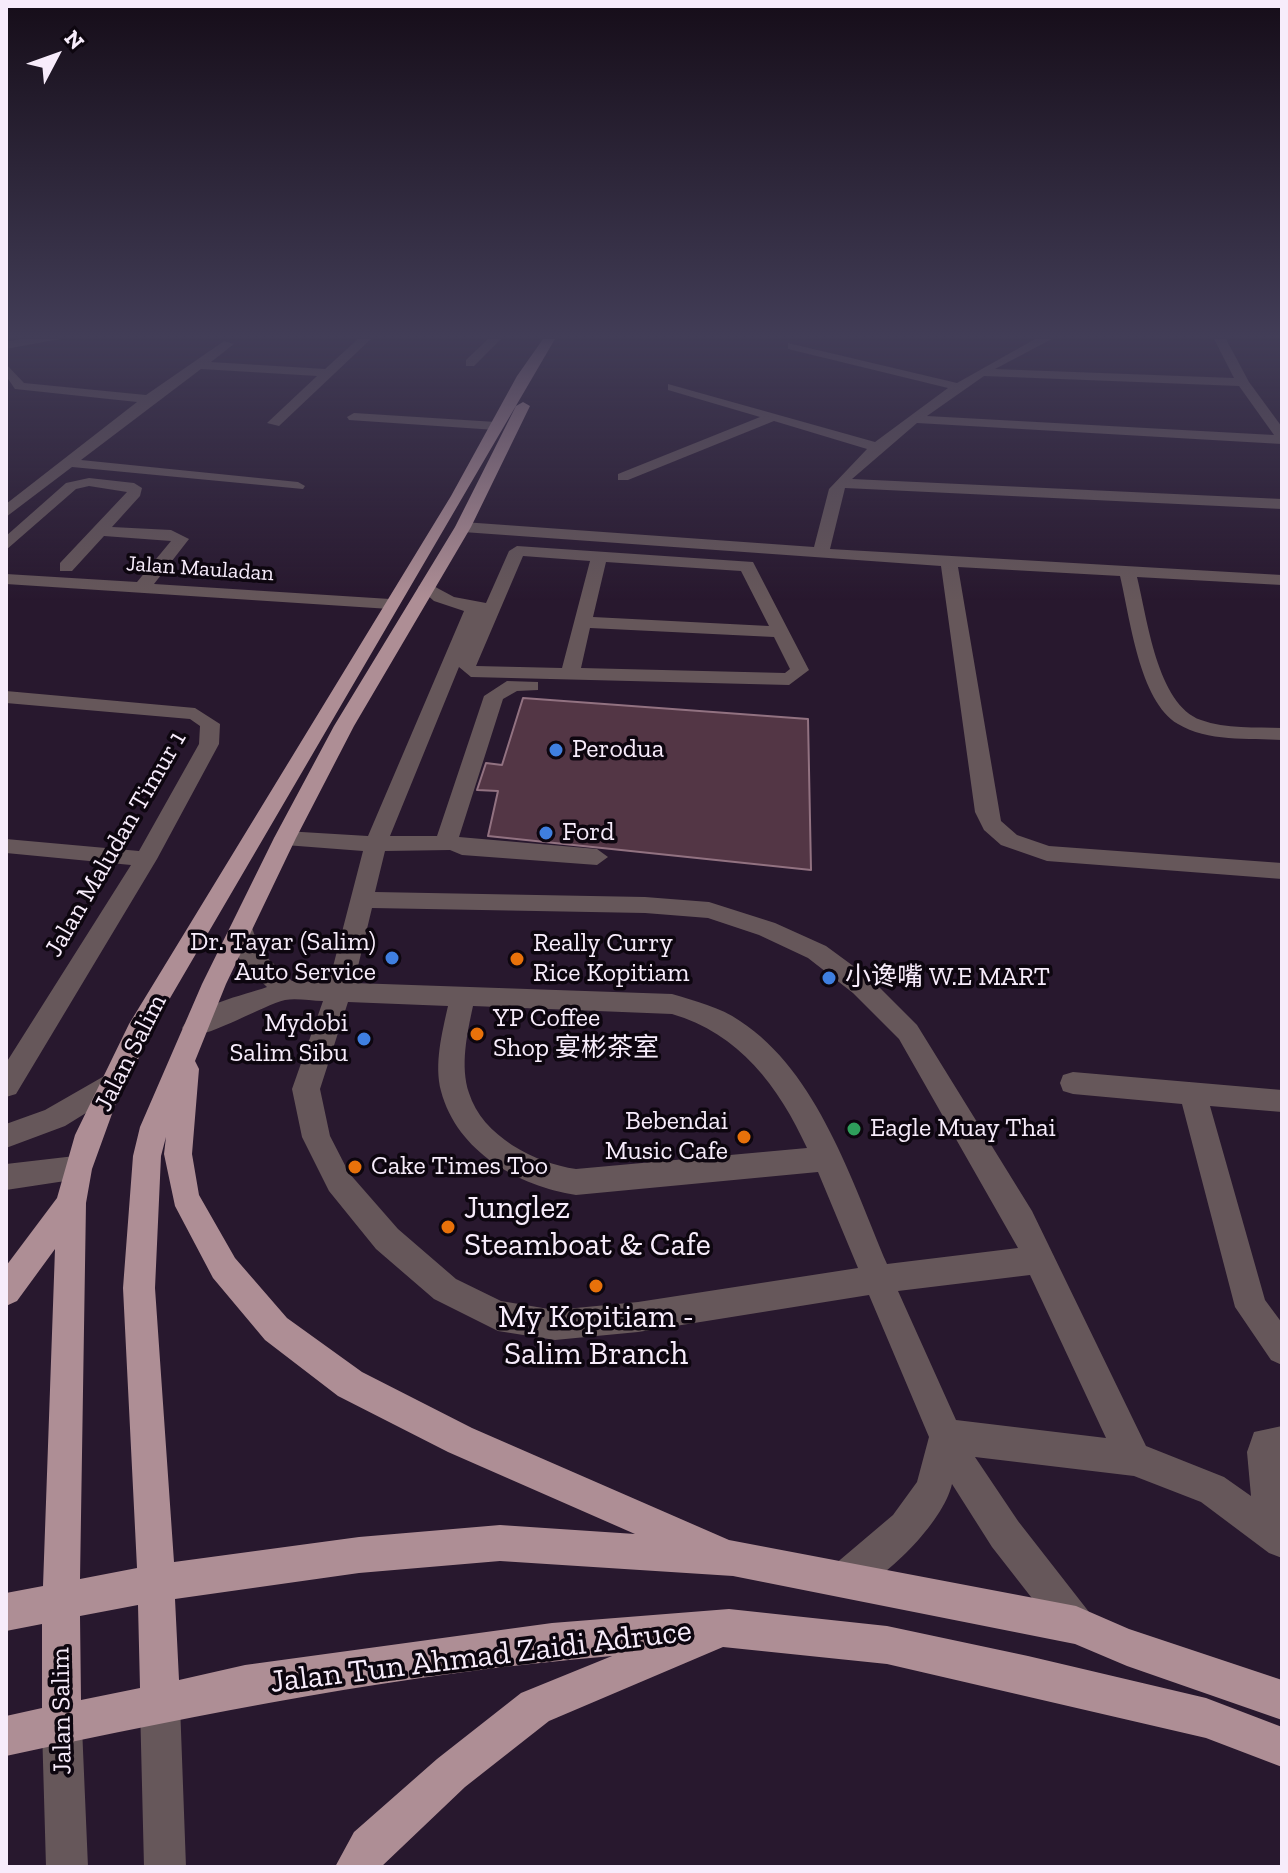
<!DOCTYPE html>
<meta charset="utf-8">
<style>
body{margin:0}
#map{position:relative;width:1288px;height:1873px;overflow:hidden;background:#28182e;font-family:"Zilla Slab",serif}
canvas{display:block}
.frame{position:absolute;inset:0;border:8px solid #f7ecfb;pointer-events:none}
.north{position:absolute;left:16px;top:16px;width:80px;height:80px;-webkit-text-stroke:6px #0d060f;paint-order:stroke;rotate:49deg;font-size:22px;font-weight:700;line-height:32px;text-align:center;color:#f7ecfb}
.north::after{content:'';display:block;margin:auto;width:28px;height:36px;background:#f7ecfb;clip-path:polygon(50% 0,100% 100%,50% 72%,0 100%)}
</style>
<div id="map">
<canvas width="1288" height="1873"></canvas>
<div class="frame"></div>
<div class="north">N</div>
</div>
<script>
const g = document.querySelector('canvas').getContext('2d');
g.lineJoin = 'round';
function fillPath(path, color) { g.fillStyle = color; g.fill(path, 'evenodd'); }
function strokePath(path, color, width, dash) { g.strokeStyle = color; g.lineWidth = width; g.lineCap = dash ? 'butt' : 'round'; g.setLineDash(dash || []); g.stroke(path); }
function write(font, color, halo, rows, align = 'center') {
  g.font = font + ' "Zilla Slab","Noto Sans SC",serif'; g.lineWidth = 7; g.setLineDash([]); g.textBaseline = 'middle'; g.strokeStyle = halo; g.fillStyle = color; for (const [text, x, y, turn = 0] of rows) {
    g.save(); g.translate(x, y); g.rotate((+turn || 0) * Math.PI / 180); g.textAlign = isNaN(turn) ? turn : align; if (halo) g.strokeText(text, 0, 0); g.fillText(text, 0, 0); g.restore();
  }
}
const building = new Path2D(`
 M523,698L808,719L811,870L488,836L498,791L477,790L486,763L502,765Z`);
fillPath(building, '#533645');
strokePath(building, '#927281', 2);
fillPath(new Path2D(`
 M25,339H60L6,349V341Z
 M358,339H371L279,426L267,423L317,376L201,369L81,460L298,482L305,486L303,489L72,467L6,517V504L137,402L15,389L6,376V364L24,383L146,395L224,341L234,344L211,362L325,369Z
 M488,339H501L474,366H466V360Z
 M1035,339H1052L995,369L1234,378L1214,339H1226L1249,382L1282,427V444L917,423L852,479L1282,499V509L845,488L830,549L1282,575V585L1137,577C1147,617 1157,705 1201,720C1226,729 1256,727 1282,728V740C1249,738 1207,742 1178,724C1139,701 1130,617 1120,576L958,567L1001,821L1017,835L1049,846L1282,863V879L1047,861L1001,845L984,830L975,812L941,566L463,532L455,527L463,522L814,547L829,489L867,449L774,421L628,480H618V474L760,417L668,390V384L875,442L948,388L788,349V343L957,383ZM984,376L1239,386L1274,435L927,416Z
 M354,413L496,422L503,426L496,430L349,420L347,417Z
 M89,478L134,483L142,488L140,496L112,527L171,530L189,539L154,584L390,599L399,604L390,609L6,584V574L137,582L171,541L104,536L72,571H60V563L127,492L89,486L76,489L6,550V536L66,483Z
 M517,546L753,562L809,670L789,685L471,677L459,667L390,836H437L484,696L507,681L538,682V690L517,691L503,699L459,837L597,849L608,857L597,865L462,855L450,850L385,851L375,892L645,897L709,902L775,923L826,946L871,979L917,1025L1032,1211L1146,1446L1224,1477L1251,1496L1247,1452L1254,1432L1282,1426V1558L1269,1553L1201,1502L1134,1476L975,1457L1018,1521L1089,1612L1095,1625L1089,1638L1076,1644L1063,1638L992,1547L952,1484C943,1523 884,1581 847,1596L834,1591L829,1578L834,1565L893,1515L917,1482L929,1437L869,1295L638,1332L555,1340L498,1331L434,1299L376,1249L329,1191L302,1137L292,1089L323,1001C311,1001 297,998 285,1000C261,1006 203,1041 186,1035L182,1028C195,1004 243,996 267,987L240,961L230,928L234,922H250L260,951L292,981L329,982L363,851L285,845L274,838L285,831L368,836L464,611L434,601L418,587L426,582L454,597L486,603L509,551ZM523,556L590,561L562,668L476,666ZM606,562L741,571L769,626L593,617ZM590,628L774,637L790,669L785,673L581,668ZM372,908L645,913L708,918L759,935L808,958L853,993L899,1039L1018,1248L887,1264C852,1182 818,1072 740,1021C720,1007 695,1001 672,994L354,983ZM348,1002L448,1006C442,1033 434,1064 441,1091C457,1152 519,1186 576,1195L818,1172L858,1268L638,1302L555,1310L501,1301L456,1279L398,1229L349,1173L330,1136L320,1089ZM473,1006L672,1014C739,1033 779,1087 807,1148L576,1169C535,1163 482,1136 469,1093C460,1066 467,1034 473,1006ZM1030,1275L1106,1438L956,1420L898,1291Z
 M6,691L195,708L220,724L219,744L157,859L16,1094L6,1097V1063L131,865L6,853V839L139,851L199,744L200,726L190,719L6,703Z
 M113,1071L123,1074L126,1082L123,1090L65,1126L6,1148V1124L45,1110Z
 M1073,1072L1282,1090V1112L1210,1106L1265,1300L1282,1323V1365L1271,1360L1235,1307L1182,1104L1073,1094L1063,1091L1060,1083L1063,1075Z
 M75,1156L85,1160L89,1169L85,1178L6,1190V1164Z
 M160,1684L174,1690L180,1704L186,1867H144L140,1704L146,1690Z
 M62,1707L76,1713L82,1727L88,1867H46L42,1727L48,1713Z`), '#66575a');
fillPath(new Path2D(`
 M543,339H555L166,1005L117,1100L92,1169L86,1203L80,1579L137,1568L123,1288L133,1156L140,1127L202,984L274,838L334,726L455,527L516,406L523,402L530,406L471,527L354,726L296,838L226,984L195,1061L199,1069L192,1154L199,1195L235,1258L287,1318L362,1372L472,1428L729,1540L1076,1606L1129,1629L1282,1680V1720L1127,1666L1075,1644L733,1576L500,1561L359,1573L175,1599L179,1680L245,1665L552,1623L729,1609L887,1626L1028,1656L1206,1698L1282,1727V1767L1206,1738L887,1664L723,1647L549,1721L465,1787L381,1867H335L354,1832L437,1759L521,1693L612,1656C408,1673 204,1713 6,1756V1716L42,1708V1624L6,1631V1593L43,1586L55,1249L17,1301L6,1306V1266L57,1198L75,1135L129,1024L451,496L517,376ZM166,1137L164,1154L175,1206L213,1278L265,1340L338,1396L448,1452L635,1534L500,1525L359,1537L174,1562L155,1288L161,1156ZM138,1605L140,1688L81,1700L80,1616Z`), '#ae8e95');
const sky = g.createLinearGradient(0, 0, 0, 601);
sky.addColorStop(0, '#160d19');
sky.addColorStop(0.56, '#423d57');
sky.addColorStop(1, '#423d5700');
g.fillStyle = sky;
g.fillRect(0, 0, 1288, 601);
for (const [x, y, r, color] of [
 [556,750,8,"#3f7fe0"],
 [546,833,8,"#3f7fe0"],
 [392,958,8,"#3f7fe0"],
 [517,959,8,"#e8710a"],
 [829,978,8,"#3f7fe0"],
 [477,1034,8,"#e8710a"],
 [364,1039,8,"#3f7fe0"],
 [854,1129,8,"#2e9e5b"],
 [744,1137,8,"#e8710a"],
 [355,1167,8,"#e8710a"],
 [448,1227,8,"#e8710a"],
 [596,1286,8,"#e8710a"]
]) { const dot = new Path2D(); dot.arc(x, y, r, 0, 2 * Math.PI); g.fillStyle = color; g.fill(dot); strokePath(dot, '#0d060f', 3); }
write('22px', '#f7ecfb', '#0d060f', [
 ["Jalan Mauladan",200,569,4]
]);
write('26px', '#f7ecfb', '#0d060f', [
 ["Perodua",572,750],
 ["Ford",562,833],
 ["Dr. Tayar (Salim)",376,943,"right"],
 ["Auto Service",376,973,"right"],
 ["Really Curry",533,944],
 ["Rice Kopitiam",533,974],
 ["小谗嘴 W.E MART",845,978],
 ["YP Coffee",493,1019],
 ["Shop 宴彬茶室",493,1049],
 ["Mydobi",348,1024,"right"],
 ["Salim Sibu",348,1054,"right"],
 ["Bebendai",728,1122,"right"],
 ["Music Cafe",728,1152,"right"],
 ["Eagle Muay Thai",870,1129],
 ["Cake Times Too",371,1167]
], 'left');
write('26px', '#f7ecfb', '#0d060f', [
 ["Jalan Maludan Timur 1",116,844,-60],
 ["Jalan Salim",131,1053,-63],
 ["Jalan Salim",62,1711,-91]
]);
write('32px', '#f7ecfb', '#0d060f', [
 ["Junglez",464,1209],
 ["Steamboat & Cafe",464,1246],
 ["My Kopitiam -",596,1318,"center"],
 ["Salim Branch",596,1355,"center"]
], 'left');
write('32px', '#f7ecfb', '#0d060f', [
 ["Jalan Tun Ahmad Zaidi Adruce",481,1657,-7]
]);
</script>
